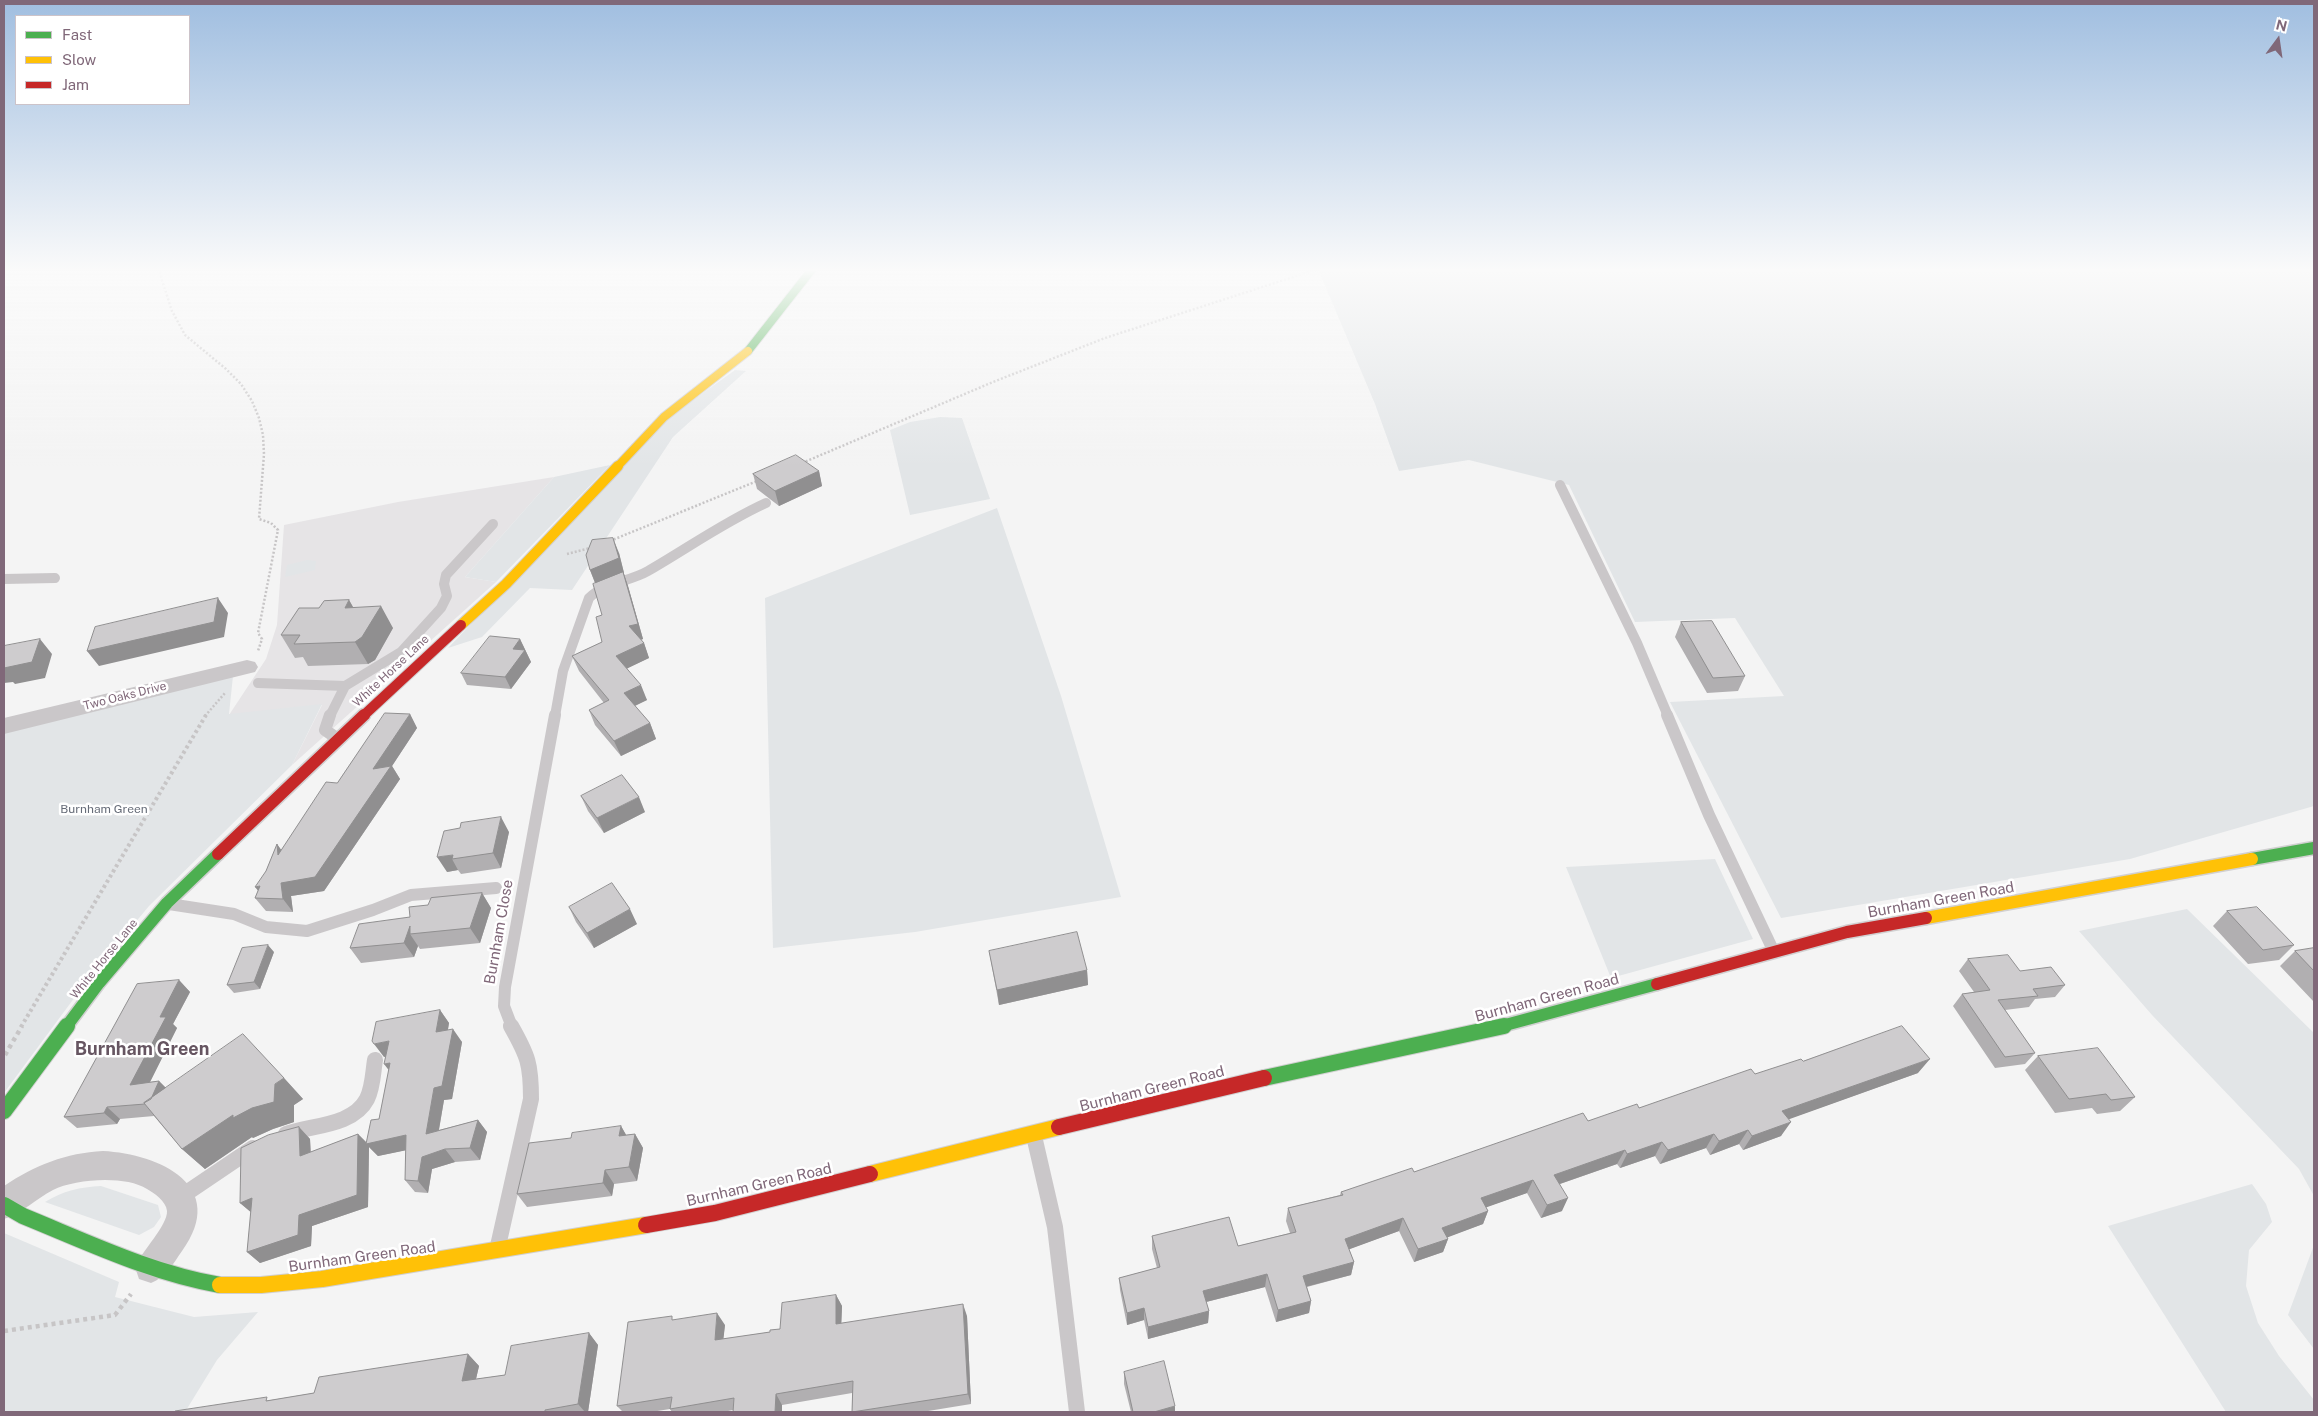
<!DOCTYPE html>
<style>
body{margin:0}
#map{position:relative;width:2318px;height:1416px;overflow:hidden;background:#f4f4f4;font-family:"Public Sans",sans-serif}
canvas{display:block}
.frame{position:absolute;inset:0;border:5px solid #806879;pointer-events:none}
.legend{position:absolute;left:15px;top:15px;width:175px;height:90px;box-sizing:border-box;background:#fff;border:1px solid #ccc3c9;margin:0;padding:6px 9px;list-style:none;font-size:15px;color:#806879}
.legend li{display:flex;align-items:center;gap:10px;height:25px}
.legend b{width:25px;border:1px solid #ccc3c9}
.north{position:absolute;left:2253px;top:15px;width:50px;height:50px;-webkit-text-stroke:4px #fff;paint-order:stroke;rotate:14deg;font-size:14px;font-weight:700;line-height:20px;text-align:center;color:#806879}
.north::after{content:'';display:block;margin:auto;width:18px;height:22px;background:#806879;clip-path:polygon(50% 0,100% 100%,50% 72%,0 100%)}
</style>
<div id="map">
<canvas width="2318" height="1416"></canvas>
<div class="frame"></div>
<ul class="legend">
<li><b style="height:6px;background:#4caf50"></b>Fast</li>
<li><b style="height:6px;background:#ffc107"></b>Slow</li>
<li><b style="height:6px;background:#c62828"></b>Jam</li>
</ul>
<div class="north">N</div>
</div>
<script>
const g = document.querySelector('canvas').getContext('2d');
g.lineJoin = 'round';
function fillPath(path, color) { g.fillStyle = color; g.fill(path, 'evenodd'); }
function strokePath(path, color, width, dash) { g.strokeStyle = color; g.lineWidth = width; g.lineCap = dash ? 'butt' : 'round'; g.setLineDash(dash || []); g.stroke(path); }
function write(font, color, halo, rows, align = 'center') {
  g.font = font + ' "Public Sans",sans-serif'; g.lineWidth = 5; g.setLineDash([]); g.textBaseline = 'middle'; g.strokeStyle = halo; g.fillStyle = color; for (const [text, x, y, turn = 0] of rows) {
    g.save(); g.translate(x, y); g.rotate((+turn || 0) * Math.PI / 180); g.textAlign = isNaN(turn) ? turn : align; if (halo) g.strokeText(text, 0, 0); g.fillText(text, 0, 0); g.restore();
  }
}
fillPath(new Path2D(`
 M554,477L465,577L496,582L292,765L322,705L229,715L266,659L277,625L284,525L398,502Z`), '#e6e4e6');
fillPath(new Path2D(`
 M1243,268H2314V806L2130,859L1781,918L1670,702L1784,696L1735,618L1635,622L1569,485L1469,460L1399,471L1375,404L1318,269Z
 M735,370L746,371L673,437L572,590L530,588L482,637L448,648L671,416Z
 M940,417L962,418L990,499L910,515L890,430L910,422Z
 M610,465L496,582L465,577L554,477Z
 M997,508L1061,696L1121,897L915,932L773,948L765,598Z
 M307,560L316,561L315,570L285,577L287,565Z
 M233,676L229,714L322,704L292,765L149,906L89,978L4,1093V731Z
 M1715,859L1753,939L1611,978L1566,867Z
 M2187,909L2314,1033V1196L2299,1169L2152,1015L2079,931Z
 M2252,1184L2266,1204L2272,1222L2249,1250L2246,1286L2258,1323L2279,1356L2314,1400V1412H2226L2108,1226Z
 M101,1186L158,1205L161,1217L154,1227L139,1235L45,1202C63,1191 80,1187 101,1186Z
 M4,1233L119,1282L115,1297L194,1317L258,1312L217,1360L185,1412H4Z
 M2314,1245V1349L2288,1315Z`), '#e2e5e7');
const fastFar2 = new Path2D(`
 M748,351L813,268`);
const fastFar1 = new Path2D(`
 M2252,859L2314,848
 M66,1027L99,983L167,903L218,854
 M1498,1027L1657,984`);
const fast = new Path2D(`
 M1264,1078L1504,1026
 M4,1111L67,1026
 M4,1205L23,1216C87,1242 151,1273 220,1285`);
const slowFar3 = new Path2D(`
 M617,467L664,417L748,351`);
const slowFar2 = new Path2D(`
 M461,625L506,584L618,466`);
const slowFar1 = new Path2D(`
 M1926,918L2252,859`);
const slow = new Path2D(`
 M870,1174L1059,1127
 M220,1285H261L322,1279L646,1225`);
const jamFar2 = new Path2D(`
 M363,716L461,625`);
const jamFar1 = new Path2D(`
 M218,854L364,715
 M1657,984L1847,932L1926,918`);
const jam = new Path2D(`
 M1059,1127L1264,1078
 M646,1225L715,1213L870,1174`);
strokePath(fastFar2, '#d1d0d1', 10);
strokePath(fastFar1, '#d1d0d1', 15);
strokePath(fast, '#d1d0d1', 18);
strokePath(slowFar3, '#d1d0d1', 10);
strokePath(slowFar2, '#d1d0d1', 12);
strokePath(slowFar1, '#d1d0d1', 15);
strokePath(slow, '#d1d0d1', 18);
strokePath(jamFar2, '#d1d0d1', 12);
strokePath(jamFar1, '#d1d0d1', 15);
strokePath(jam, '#d1d0d1', 18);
strokePath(new Path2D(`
 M158,268L172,311L185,335L226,369L241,384L252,401L259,418L263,435L264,454L259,519L271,523L278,530L258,633L262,639L258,651
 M802,463L993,382L1105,338L1321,268
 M610,541L757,481
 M567,554L590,548
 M205,716L225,693`), '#c7c5c6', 2.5, [2, 2]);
strokePath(new Path2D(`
 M21,1027L206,715`), '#c7c5c6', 4, [3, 3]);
strokePath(new Path2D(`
 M5,1055L22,1026
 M4,1331L115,1315L131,1294`), '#c7c5c6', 4.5, [4, 4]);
strokePath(new Path2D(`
 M1560,485L1637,643L1668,716
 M4,579L55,578
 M258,683L345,686L330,716
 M345,686L401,652L441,608L447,596L444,584L446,575L493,524
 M555,716L563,671L589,598C605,582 629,582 648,571C688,548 724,522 766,503`), '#cac7c9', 10);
strokePath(new Path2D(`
 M330,715L325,730L338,739
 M1667,715L1709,815L1774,952
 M169,904L234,914L266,927L307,931L373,910L411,895L496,888
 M512,1027L504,1006L505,987L555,715`), '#cac7c9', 12);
strokePath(new Path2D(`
 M286,1134C312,1125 353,1126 367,1099C373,1087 373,1072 375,1060
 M1034,1136L1055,1227L1077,1412
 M179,1198L253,1148
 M498,1246L531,1099C531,1064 528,1056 511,1026`), '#cac7c9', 16);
fillPath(new Path2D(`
 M247,660L255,662L258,667L255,672L4,734V718Z
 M103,1151C160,1154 229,1186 182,1251C173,1264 166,1277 151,1283L139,1279L135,1267C141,1252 168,1225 167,1211C166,1201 154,1193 147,1189C125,1175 75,1179 53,1190C36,1199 22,1213 4,1219V1186C35,1165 66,1153 103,1151Z`), '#cac7c9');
strokePath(fastFar2, '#4caf50', 8);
strokePath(fastFar1, '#4caf50', 12);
strokePath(fast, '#4caf50', 16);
strokePath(slowFar3, '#ffc107', 8);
strokePath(slowFar2, '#ffc107', 10);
strokePath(slowFar1, '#ffc107', 12);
strokePath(slow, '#ffc107', 16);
strokePath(jamFar2, '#c62828', 10);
strokePath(jamFar1, '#c62828', 12);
strokePath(jam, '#c62828', 16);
fillPath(new Path2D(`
 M819,471L822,486L779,506L757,489L753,474Z
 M619,553L624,573V574L628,586L643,639L641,640L644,643L649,658L627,668L647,700L635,706L650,723L656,739L621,756L595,725L589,710L604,703L579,671L572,656L602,642V615L595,583L590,570Z
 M349,600L353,607L393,628L375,660L368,664L308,666L303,657L295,658L281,635L319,608Z
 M1681,622L1745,676L1738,691L1707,693L1675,637Z
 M520,639L531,662L511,689L467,685L461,673Z
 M410,714L417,728L392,766L400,779L324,891L291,896L293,912L266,911L255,898L277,844L281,850L337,783Z
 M581,796L645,812L604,833L588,811Z
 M460,828L509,832L501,868L461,874L458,870L447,872Z
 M482,893L491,908L480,943L420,949L418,946L414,957L361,963L350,948L410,917L428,905Z
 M569,907L637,924L594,948L576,922Z
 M2227,911L2294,945L2279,960L2248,964L2213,926Z
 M2314,948V1002L2280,966L2295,951Z
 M989,951L1087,970L1088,985L999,1005Z
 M274,952L260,989L234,993L227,985Z
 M1968,959L2020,971L2065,985L2055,997L2035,999L2029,1007L2005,1010L2035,1053L2025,1064L1995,1068L1953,1006L1962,994L1974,992L1959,971Z
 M179,980L190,992L173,1024L177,1028L150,1082L159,1081L166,1088L284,1078L303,1099L294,1105V1122L273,1129L253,1138L252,1137L205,1169L182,1149L154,1116L120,1119L117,1124L77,1128L64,1117Z
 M440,1010L449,1023L448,1030L462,1042L452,1099L444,1100L439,1130L478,1120L487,1132L480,1160L455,1162L432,1169L428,1193L415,1192L405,1180L406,1150L378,1156L369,1147L368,1207L312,1226L311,1246L260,1263L247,1252L251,1212L240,1203L299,1127L310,1139L311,1152L358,1134L367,1143L379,1119L389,1070L385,1057H384Z
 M2038,1056L2135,1097L2120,1111L2097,1114L2092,1108L2055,1113L2025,1070Z
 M1803,1061L1918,1073L1788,1119L1781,1136L1743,1150L1739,1144L1710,1155L1706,1148L1660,1164L1655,1156L1620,1168L1617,1164L1560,1184L1562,1211L1541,1218L1527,1193L1486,1207L1488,1211L1483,1224L1447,1237L1448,1239L1443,1252L1414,1262L1399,1231L1349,1249L1354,1262L1351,1275L1307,1287L1311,1301L1309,1313L1276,1322L1265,1287L1206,1302L1209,1311L1208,1323L1148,1339L1144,1320L1127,1325L1120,1290L1119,1278L1157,1268L1152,1249V1236L1238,1246L1290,1233L1286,1221L1288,1208L1340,1195L1341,1192L1414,1172L1588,1121L1639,1108L1755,1074Z
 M621,1126L626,1135L635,1134L643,1148L637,1181L614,1184L612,1196L527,1207L517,1194L571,1138Z
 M836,1295L842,1306L841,1323L967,1316L971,1404L922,1412H852V1393L782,1405V1412H733V1410L723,1412H672L670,1409L651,1412H623L617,1406L675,1320L725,1325L723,1339L770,1332L780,1329Z
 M589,1333L598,1345L588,1412H175L271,1400L314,1393L468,1354L479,1366L476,1379L505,1375Z
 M1124,1372L1175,1412H1131L1124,1384Z`), '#b1afb1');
fillPath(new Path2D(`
 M819,471L822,486L779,506L775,491Z
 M613,538L619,553L624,573V574L628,586L643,639L635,641L596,585L590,570Z
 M218,598L228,613L224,637L99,666L87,651Z
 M349,600L362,623L345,608Z
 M381,606L393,628L375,660L368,664L355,642Z
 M40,639L52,654L45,678L15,684L13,682L4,683V667Z
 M520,639L531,662L511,689L505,677L513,649Z
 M644,643L649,658L622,671L616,656Z
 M641,685L647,700L630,708L624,693Z
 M410,714L417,728L392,766L400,779L324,891L291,896L293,912L283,899L281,883L373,769Z
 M650,723L656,739L621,756L614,741Z
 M639,797L645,812L604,833L597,818Z
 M501,817L509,832L501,868L493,853Z
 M277,844L287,858L278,855Z
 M453,855L452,859L458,870L447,872L437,857Z
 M260,886L264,898L255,887Z
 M482,893L491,908L480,943L470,928Z
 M630,909L637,924L594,948L587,933Z
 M410,926V934L418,946L414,957L404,943Z
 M268,945L274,952L260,989L254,982Z
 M1087,970L1088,985L999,1005L997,990Z
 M179,980L190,992L173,1024L177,1028L143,1096L130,1085L160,1017Z
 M440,1010L449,1023L445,1045L436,1032Z
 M453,1029L462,1042L452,1099L444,1100L436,1146L426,1134L434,1088Z
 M389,1041L399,1054L384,1057L374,1044Z
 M1930,1059L1918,1073L1773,1125L1782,1111Z
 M390,1063L394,1077L384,1064Z
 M284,1078L303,1099L294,1105V1122L273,1129L253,1138L252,1137L205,1169L182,1149L233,1115Z
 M159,1081L171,1093L148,1104Z
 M107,1107L120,1119L117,1124L104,1113Z
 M478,1120L487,1132L480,1160L470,1148Z
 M1791,1122L1781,1136L1743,1150L1752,1136Z
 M621,1126L629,1140L619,1136Z
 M299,1127L310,1139L311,1168L300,1156Z
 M1748,1130L1739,1144L1710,1155L1719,1141Z
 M358,1134L367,1143L406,1135L417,1148L378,1156L369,1147L368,1207L312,1226L311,1246L260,1263L247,1252L299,1215Z
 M635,1134L643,1148L637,1181L629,1167Z
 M1714,1134L1706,1148L1660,1164L1668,1150Z
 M1662,1142L1655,1156L1620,1168L1627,1154Z
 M445,1149L455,1162L432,1169L428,1193L418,1181L422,1157Z
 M1625,1150L1617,1164L1548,1188L1554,1175Z
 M605,1170L614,1184L612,1196L603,1183Z
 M1533,1180L1527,1193L1476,1211L1481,1198Z
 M252,1198L253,1214L240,1203Z
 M1568,1198L1562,1211L1541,1218L1547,1205Z
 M1488,1211L1483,1224L1438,1241L1442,1228Z
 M1403,1218L1399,1231L1342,1252L1345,1239Z
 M1448,1239L1443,1252L1414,1262L1418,1249Z
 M1354,1262L1351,1275L1301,1288L1303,1276Z
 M1267,1274L1265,1287L1202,1303L1203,1291Z
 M836,1295L842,1306L841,1335L836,1324Z
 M1311,1301L1309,1313L1276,1322L1278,1310Z
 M963,1304L967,1316L971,1404L968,1394Z
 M1144,1308V1320L1127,1325V1313Z
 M1209,1311L1208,1323L1148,1339V1327Z
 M717,1313L725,1325L722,1352L715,1340Z
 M589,1333L598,1345L588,1412H585L578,1404Z
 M468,1354L479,1366L473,1392L462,1381Z
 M776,1394L782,1405V1412H775Z
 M1175,1406V1412H1154Z`), '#908f90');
const building = new Path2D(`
 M796,455L819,471L775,491L753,474Z
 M613,538L619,558L590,570L586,555L592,540Z
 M623,572L638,624L629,626L644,643L616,656L641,685L624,693L650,723L614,741L589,710L609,700L572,656L602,642L596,617L602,615L593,584Z
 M218,598L214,622L87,651L95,627Z
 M349,600L345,608L381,606L362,637L355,642L294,644L300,635H281L299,608H319L324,601Z
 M1712,621L1745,676L1713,678L1681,622Z
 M490,636L520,639L513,649L525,650L505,677L461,673Z
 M40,639L32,662L4,668V646Z
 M385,713L410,714L373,769L391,766L315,877L281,883L283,899L255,898L260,886L255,887L266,871L277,844L278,855L326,782L337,783Z
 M622,775L639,797L597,818L581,796Z
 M501,817L493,853L452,859L453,855L437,857L444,831L460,828L461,823Z
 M612,883L630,909L587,933L569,907Z
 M482,893L470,928L410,934V926L404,943L350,948L359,924L410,917L409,907L428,905L431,898Z
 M2257,907L2294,945L2263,950L2227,911Z
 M1077,932L1087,970L997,990L989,951Z
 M268,945L254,982L227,985L242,948Z
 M2314,948V971L2295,951Z
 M2008,955L2020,971L2051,967L2065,985L2033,989L2038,996L1998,1000L2035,1053L2005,1057L1962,994L1990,990L1968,959Z
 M179,980L160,1017H166L130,1085L159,1081L151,1099L144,1103L145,1104L107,1107L104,1113L64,1117L137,984Z
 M440,1010L436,1032L453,1029L442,1086L434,1088L426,1134L478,1120L470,1148L445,1149L422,1157L418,1181L405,1180L406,1135L366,1144L371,1120L379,1119L390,1063L384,1064L389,1041L374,1044L372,1041L376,1022Z
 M1902,1026L1930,1059L1782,1111L1791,1122L1752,1136L1748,1130L1719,1141L1714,1134L1668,1150L1662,1142L1627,1154L1625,1150L1554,1175L1568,1198L1547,1205L1533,1180L1481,1198L1488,1211L1442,1228L1448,1239L1418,1249L1403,1218L1345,1239L1354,1262L1303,1276L1311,1301L1278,1310L1267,1274L1203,1291L1209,1311L1148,1327L1144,1308L1127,1313L1119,1278L1160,1267L1152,1236L1229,1217L1238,1246L1296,1232L1288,1208L1343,1195L1341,1192L1412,1168L1414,1172L1583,1113L1588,1121L1637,1104L1639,1108L1751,1069L1755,1074L1801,1059L1803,1061Z
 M243,1034L284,1078L275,1084L274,1102L252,1108L233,1118V1115L182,1149L144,1103Z
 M2098,1048L2135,1097L2111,1100L2106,1094L2069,1099L2038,1056Z
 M621,1126L619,1136L635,1134L629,1167L605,1170L603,1183L517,1194L529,1143L571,1138L572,1133Z
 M299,1127L300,1156L358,1134L357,1195L299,1215L298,1235L247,1252L252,1198L240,1203L241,1148L268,1135Z
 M836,1295V1324L963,1304L968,1394L852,1412L853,1381L776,1394L775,1412H733L734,1398L670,1409L672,1397L617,1406L628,1322L672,1316V1320L717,1313L715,1340L770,1332V1330L780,1329L782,1303Z
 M589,1333L578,1404L545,1410V1412H175V1411L267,1397L266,1401L314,1393L319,1377L468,1354L462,1381L505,1375L511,1346Z
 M1164,1361L1175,1406L1154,1412H1133L1124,1372Z`);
fillPath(building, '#ceccce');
strokePath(building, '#908f90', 1);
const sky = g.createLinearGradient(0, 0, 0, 466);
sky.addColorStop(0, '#a0bee0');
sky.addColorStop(0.58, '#fafafa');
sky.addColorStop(1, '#fafafa00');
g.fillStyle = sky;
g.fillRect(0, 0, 2318, 466);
write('12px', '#806879', '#fff', [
 ["White Horse Lane",391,671,-43],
 ["Two Oaks Drive",125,696,-14],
 ["White Horse Lane",104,959,-51]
]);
write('12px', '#666c78', '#fff', [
 ["Burnham Green",104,809]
]);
write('15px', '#806879', '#fff', [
 ["Burnham Green Road",1941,900,-10],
 ["Burnham Close",499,932,-80],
 ["Burnham Green Road",1547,998,-15],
 ["Burnham Green Road",1152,1089,-14],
 ["Burnham Green Road",759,1185,-13],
 ["Burnham Green Road",362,1257,-8]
]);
write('bold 18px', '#665561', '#fff', [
 ["Burnham Green",142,1049]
]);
</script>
